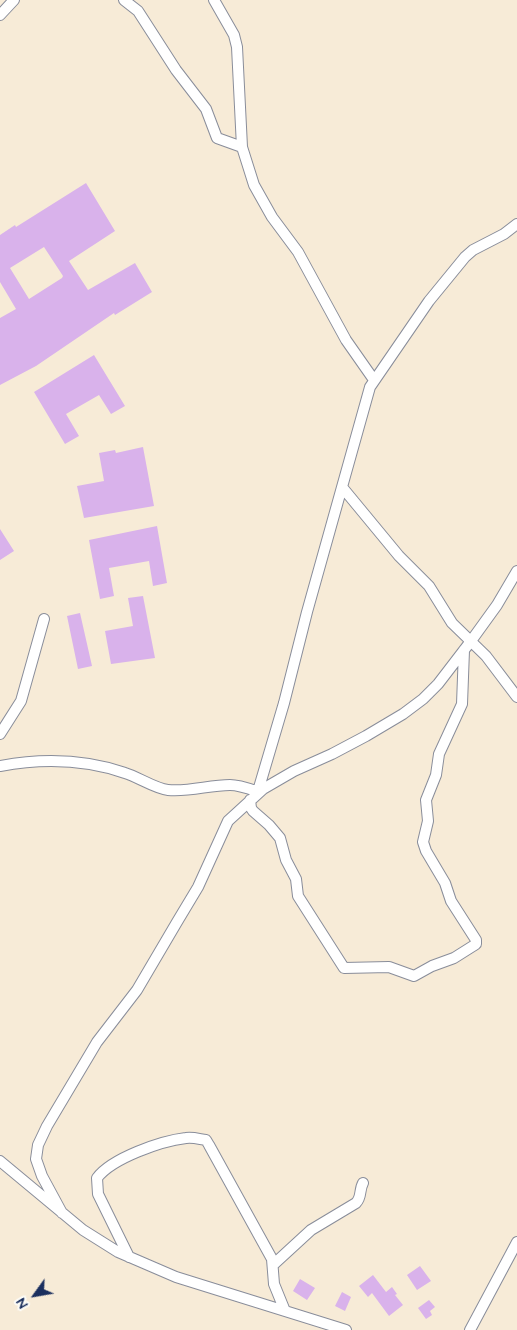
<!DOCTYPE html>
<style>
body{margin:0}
#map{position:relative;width:517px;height:1330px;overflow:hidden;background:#f7ebd7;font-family:"Architects Daughter",sans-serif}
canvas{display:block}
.north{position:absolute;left:10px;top:1270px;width:50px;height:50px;-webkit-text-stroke:4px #fdfcf7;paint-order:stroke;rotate:238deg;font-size:14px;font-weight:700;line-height:20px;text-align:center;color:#1b2f5e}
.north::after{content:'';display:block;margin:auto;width:18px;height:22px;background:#1b2f5e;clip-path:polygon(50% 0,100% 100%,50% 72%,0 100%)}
</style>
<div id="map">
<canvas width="517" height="1330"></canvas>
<div class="north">N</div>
</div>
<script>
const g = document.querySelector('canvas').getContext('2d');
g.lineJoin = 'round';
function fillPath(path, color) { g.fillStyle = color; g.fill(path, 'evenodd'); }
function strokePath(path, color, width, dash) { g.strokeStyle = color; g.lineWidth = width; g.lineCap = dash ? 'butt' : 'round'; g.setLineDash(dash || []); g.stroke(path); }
fillPath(new Path2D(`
 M86,183L115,231L69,261L88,290L135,263L152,292L115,315L114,313L36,366L0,385V318L16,309L0,282V235L15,225L16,227ZM44,247L63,276L62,278L29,299L10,268Z
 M94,355L125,406L111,414L99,395L66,414L79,436L65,444L34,392Z
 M143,447L154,506L84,518L77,486L104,481L99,453L115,450L116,453Z
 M157,526L167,583L153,586L149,561L109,568L114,596L100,599L89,540Z
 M0,529L14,551L0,560Z
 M143,596L155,658L111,664L105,631L133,626L128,598Z
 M80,613L92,666L78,669L67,616Z
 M420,1266L431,1281L417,1290L407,1275Z
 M373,1275L386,1292L392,1287L397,1294L395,1295L403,1305L389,1316L372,1293L368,1297L359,1286Z
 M300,1279L315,1288L307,1300L293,1291Z
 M342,1292L351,1297L345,1311L335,1306Z
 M429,1300L435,1307L430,1311L432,1315L426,1319L418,1308Z`), '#d9b2eb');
const minor = new Path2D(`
 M124,0L138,11L176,70L206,109L217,138L242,147
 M214,0L234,35L237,47L242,147L254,185L272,217L298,252L346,340L374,380
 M0,15L14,0
 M342,487L399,556L429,586L452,623L486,656L517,697
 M0,734L21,701L44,619
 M0,766C43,758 84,759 125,773C138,777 156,789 168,790C190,792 209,785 230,785C239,785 250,789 259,792
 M258,791L284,703L307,612L370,387L429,301L465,257L473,250L504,234L517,224
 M250,800L251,808L253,811L269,825L280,838L286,860L296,879L298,896L344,968L389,967L414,976L432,966L454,958L473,946L476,944V940L451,901L445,883L426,851L423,842L428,821L426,800L436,775L439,754L462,704L464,650
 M0,1161L83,1230L118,1252L176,1277L346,1330
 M62,1213L42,1176L36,1159L38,1145L47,1126L97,1042L137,990L177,922L198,887L228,821L263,789L294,771L332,754L366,736L403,714L423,699L438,684L471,641L497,605L517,571
 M129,1257L98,1194L97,1178C112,1158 161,1141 186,1138C193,1137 199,1139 206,1140L209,1145L272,1259L274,1284L285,1311
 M274,1264L311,1230L356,1203C362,1197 359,1190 363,1183
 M470,1330L517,1242`);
strokePath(minor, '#898d9a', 12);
strokePath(minor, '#fff', 10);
</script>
